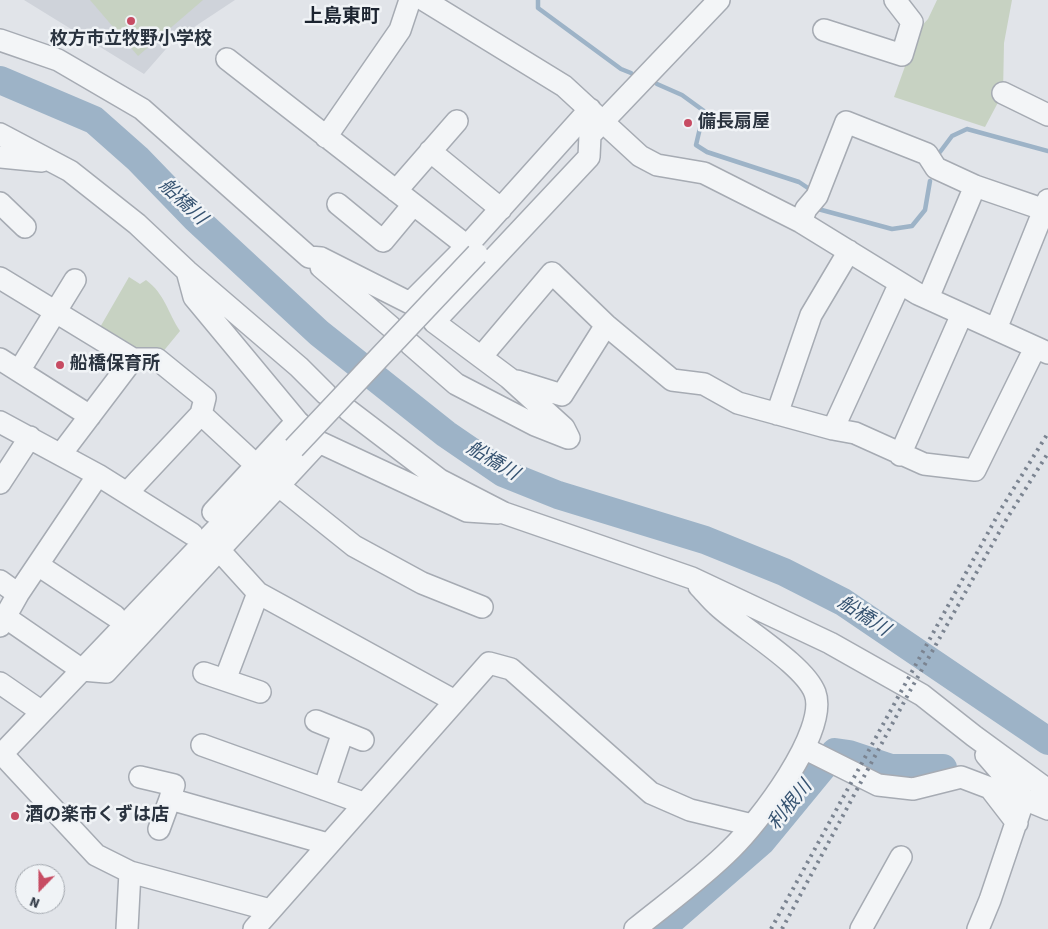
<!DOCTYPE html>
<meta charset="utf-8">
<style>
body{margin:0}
#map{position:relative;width:1048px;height:929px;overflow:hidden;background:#e1e4e9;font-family:"Source Sans 3",sans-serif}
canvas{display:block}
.north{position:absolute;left:15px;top:864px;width:50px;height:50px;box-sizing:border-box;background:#f0f3f6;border:1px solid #a1a6ad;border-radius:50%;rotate:202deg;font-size:14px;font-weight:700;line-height:20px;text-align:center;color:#2a333f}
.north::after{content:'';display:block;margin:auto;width:18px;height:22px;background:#c74c63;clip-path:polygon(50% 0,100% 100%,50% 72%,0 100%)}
</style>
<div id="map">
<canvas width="1048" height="929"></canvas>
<div class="north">N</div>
</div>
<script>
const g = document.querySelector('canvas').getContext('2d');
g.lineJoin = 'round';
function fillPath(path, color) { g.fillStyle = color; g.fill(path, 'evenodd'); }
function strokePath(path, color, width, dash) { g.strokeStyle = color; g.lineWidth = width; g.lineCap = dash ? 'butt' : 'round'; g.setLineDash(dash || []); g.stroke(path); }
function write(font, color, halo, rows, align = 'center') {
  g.font = font + ' "Source Sans 3","Noto Sans JP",sans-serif'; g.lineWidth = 5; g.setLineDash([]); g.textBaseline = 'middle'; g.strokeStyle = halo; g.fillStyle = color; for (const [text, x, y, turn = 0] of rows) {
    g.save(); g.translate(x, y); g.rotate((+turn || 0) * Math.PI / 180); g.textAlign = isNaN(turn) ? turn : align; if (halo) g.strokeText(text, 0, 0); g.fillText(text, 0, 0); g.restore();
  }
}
fillPath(new Path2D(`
 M24,0H235L173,41L144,74Z`), '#cfd3da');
fillPath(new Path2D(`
 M90,0H203L138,56Z
 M937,0H1012L1004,43L1003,93L985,127L894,97L918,30L928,19Z
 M129,277L140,284L146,280C165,294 168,313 180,331L157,359L95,336Z`), '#c7d2c2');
strokePath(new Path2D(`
 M538,0V8L621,69L631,73
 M657,84L682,95L704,111L696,145L707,152L799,182L808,188
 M940,152L952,136L967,129L1048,151
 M818,209L892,229L912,226L925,210L930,181`), '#9db3c7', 4.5);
strokePath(new Path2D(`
 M0,80L94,120L138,159L196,219L319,333L446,434L503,473L558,495L705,540L784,572L843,602L1048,741
 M661,929L761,842L835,752L849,754L891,768H943`), '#9db3c7', 28);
const minor = new Path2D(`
 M424,0L564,86L640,156L657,165L704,173L801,222L918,294L1048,353
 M824,30L902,55L912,22L895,0
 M0,40L58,60L142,109L309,257L321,258L410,303L467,246L590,109
 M227,59L467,246
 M1003,93L1048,115
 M593,132L719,0
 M0,134L70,171L137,224L187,271L299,367L326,394
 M326,137L400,30L410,0
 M430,151L501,209
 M0,157L42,161
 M396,191L457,121
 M0,203L25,227
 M338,204L383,241L413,205
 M801,222L806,209L817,196L846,122L927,154L936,168L975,186L1048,211
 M321,267L391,327
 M187,271L194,297L297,421L319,442L467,511L498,513
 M0,278L133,359H157L205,398L201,414L256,465
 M928,298L975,186
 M996,329L1048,200
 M410,344L456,384L535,425L568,438
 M481,357L552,273L606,325L672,380L704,384L738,403L833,429L855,433L924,464L975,470L1035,348
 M0,359L90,416
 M19,371L75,280
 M517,381L562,395L606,325
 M348,410L440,480L504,513L692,578L830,643L922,695L974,736L1048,790
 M777,414L811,315L849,251
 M0,422L98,475L192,534
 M833,429L900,283
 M569,438L564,428L509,378L434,322L589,157L590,135
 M61,454L133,359
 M900,455L962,314
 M0,483L30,437
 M279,486L354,546L422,583L482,607
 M127,493L201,414
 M213,512L297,421
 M219,550L258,593L453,700
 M38,565L115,616
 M0,581L18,594
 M5,617L82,670L106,672L319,442
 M0,626L18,594L98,475
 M204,673L260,692
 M225,680L258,593
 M0,683L42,712
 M316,721L363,740
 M202,745L363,803
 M804,748L878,785L913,789L961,777L990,788L1017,823
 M2,754L96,855L130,872L270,910
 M986,755L1024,799L1048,809
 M0,756L294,448
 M140,777L174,785L170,799L328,844
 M324,789L343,732
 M159,829L170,799
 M127,929L130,872
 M254,929L489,663L511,669L651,793L690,810L752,825
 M635,929C667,903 702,878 731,849C758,823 829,731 815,693C804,664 741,628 717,605C710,599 705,592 699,586
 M861,929L901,857
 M978,929L990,900L1024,799`);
strokePath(minor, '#a6abb3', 24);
strokePath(minor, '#f3f5f7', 21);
strokePath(new Path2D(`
 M771,929L1001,509L1048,433
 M782,929L911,689L1006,520L1048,453`), '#7b8491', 4, [2.5, 5]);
const minorBridge = new Path2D(`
 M294,448L477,254`);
strokePath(minorBridge, '#a6abb3', 24, []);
strokePath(minorBridge, '#f3f5f7', 21);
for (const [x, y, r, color] of [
 [131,21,5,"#c74c63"],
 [688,123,5,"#c74c63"],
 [60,365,5,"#c74c63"],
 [15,816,5,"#c74c63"]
]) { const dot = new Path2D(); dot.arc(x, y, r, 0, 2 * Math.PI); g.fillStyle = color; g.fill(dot); strokePath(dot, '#f0f3f6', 2); }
write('bold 18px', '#2a333f', '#f0f3f6', [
 ["枚方市立牧野小学校",131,40,"center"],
 ["備長扇屋",698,123],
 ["船橋保育所",70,365],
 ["酒の楽市くずは店",25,816]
], 'left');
write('bold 19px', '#1c2430', '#f0f3f6', [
 ["上島東町",342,18]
]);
write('italic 19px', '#365371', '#f0f3f6', [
 ["船橋川",182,203,43],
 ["船橋川",492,462,31],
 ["船橋川",863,617,33],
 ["利根川",791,806,-51]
]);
</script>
